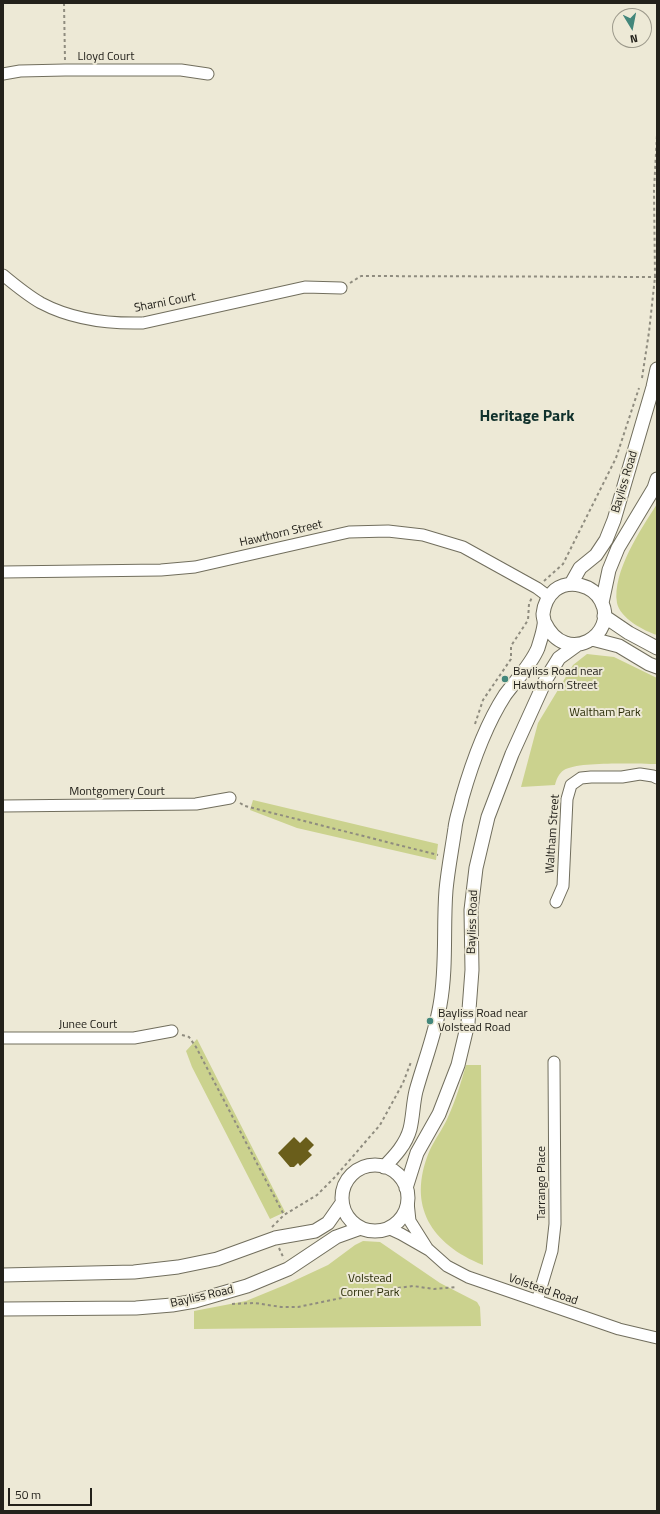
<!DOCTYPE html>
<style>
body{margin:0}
#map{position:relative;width:660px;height:1514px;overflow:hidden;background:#ede9d6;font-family:"Titillium Web",sans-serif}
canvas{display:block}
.frame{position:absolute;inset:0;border:4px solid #23211b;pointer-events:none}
.north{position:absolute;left:612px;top:8px;width:40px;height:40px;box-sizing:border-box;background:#ede9d6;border:1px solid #9c998b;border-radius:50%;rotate:170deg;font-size:11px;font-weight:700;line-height:16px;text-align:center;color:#23211b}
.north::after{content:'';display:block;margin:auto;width:14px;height:18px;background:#43877b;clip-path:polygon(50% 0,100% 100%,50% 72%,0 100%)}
.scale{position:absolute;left:8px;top:1488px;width:84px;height:18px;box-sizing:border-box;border:2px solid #23211b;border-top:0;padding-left:5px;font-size:12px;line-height:14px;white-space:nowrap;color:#23211b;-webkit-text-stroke:3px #ede9d6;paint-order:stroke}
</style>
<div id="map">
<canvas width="660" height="1514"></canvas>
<div class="frame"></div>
<div class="north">N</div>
<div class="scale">50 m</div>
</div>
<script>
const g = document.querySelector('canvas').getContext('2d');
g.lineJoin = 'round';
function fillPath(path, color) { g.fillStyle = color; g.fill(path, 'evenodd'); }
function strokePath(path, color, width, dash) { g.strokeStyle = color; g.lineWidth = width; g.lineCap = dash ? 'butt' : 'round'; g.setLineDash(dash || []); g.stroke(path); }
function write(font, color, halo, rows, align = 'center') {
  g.font = font + ' "Titillium Web",sans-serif'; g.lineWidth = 4; g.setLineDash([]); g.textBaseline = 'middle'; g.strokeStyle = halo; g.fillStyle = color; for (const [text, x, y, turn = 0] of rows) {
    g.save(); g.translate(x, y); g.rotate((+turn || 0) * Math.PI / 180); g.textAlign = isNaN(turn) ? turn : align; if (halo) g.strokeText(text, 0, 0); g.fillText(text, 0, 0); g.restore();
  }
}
fillPath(new Path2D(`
 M657,504V635C644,631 620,618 617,603C612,572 641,529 657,504Z
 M587,654L614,657L657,678V764C638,764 579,761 564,770C559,773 556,780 555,785L521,787L538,723L573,665Z
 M253,800L438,844L436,860L297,828L250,810Z
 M197,1039L285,1212L270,1219L192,1067L186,1051Z
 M466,1065H481L483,1265C431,1244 407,1206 429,1152C434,1140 443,1129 448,1117C456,1100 461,1082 466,1065Z
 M363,1241L380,1242L440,1283L477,1302L480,1307L481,1326L194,1329V1311L246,1301L285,1285L328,1265L355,1245Z`), '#cbd28e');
fillPath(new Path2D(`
 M294,1137L300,1143L306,1137L314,1145L308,1151L312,1155L300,1166L298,1163L294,1167H290L278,1153Z`), '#6a5e1b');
const minor = new Path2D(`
 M3,74L20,71L65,70H181L208,74
 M3,275C15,285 27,295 41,303C73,320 107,324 143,323L305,287L341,288
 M3,572L161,570L195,567L349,532L388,531L423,535L463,547L537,588L549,597
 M3,806L196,804L230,798
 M556,902L563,886L567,799L571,785L581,778L591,777H622L640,774L653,776L657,778
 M3,1038H134L172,1031
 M408,1202L410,1221L427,1248
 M388,1228L401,1234L429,1250L447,1266L468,1277L619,1329L657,1338
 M537,1301L552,1251L555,1224L554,1062`);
const tertiary = new Path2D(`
 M571,584L580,568L596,555L606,540L614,520L653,387L657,369
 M602,603L609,570L618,548L654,488L657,479
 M604,616L629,633L657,648
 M592,639L619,646L649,664L657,667
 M342 1198a33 33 0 1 1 66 0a33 33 0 1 1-66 0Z
 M384,1167C395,1156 406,1144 410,1129C413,1117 413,1103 416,1091C424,1062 435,1035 440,1005C447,967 443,928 446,890C448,869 452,849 455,828C456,818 460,808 462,798C472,763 485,726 505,695C516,680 531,665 538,648C540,641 543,633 544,625C545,621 543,618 543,614C544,605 548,596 555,590C570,579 593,585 601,601C619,635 566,667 545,623
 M406,1188L417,1153L439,1114L458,1065L468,1023L472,970L471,910L476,868L488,817L512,754L546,679L559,658L577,645
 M3,1275L134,1272L178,1267L217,1259L275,1238L315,1231L328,1223L342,1203
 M3,1309L136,1308L172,1305L195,1301L247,1286L288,1269L336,1237L361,1228`);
strokePath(minor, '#716e5d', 13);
strokePath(tertiary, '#716e5d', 15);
strokePath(new Path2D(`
 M64,3L65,60
 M350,283L361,276L657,277
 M642,378L649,332L655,277L654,190L657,135
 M544,581L563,564L616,458L639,388
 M475,724L483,700L511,659V646L528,620L529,604L532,597
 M240,803L245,806L438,855
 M182,1035L189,1037L196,1047L284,1215
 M272,1227L284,1215L317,1195L335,1177L380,1125L403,1083L411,1062
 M279,1248L284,1259
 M232,1304L255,1303L281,1307H298L375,1291L413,1286L434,1289L456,1287`), '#8f8c7f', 2, [3, 3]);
strokePath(minor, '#fff', 11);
strokePath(tertiary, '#fff', 13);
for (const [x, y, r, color] of [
 [505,679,4,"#43877b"],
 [430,1021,4,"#43877b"]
]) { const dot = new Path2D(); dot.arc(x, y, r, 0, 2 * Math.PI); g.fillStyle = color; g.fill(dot); strokePath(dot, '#ede9d6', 1.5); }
write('12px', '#23211b', '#ede9d6', [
 ["Lloyd Court",106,57],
 ["Sharni Court",165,303,-11],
 ["Bayliss Road",625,482,-73],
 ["Hawthorn Street",281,534,-13],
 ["Montgomery Court",117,792],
 ["Waltham Street",553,834,-86],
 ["Bayliss Road",473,922,-88],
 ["Junee Court",88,1025],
 ["Tarrango Place",542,1183,-90],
 ["Volstead Road",543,1290,19],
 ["Bayliss Road",202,1297,-13]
]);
write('12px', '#23211b', '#ede9d6', [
 ["Bayliss Road near",513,672],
 ["Hawthorn Street",513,686],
 ["Bayliss Road near",438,1014],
 ["Volstead Road",438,1028]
], 'left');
write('12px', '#2a2c07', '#ede9d6', [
 ["Waltham Park",605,713],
 ["Volstead",370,1279],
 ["Corner Park",370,1293]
]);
write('bold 16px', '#10312c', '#ede9d6', [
 ["Heritage Park",527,417]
]);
</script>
